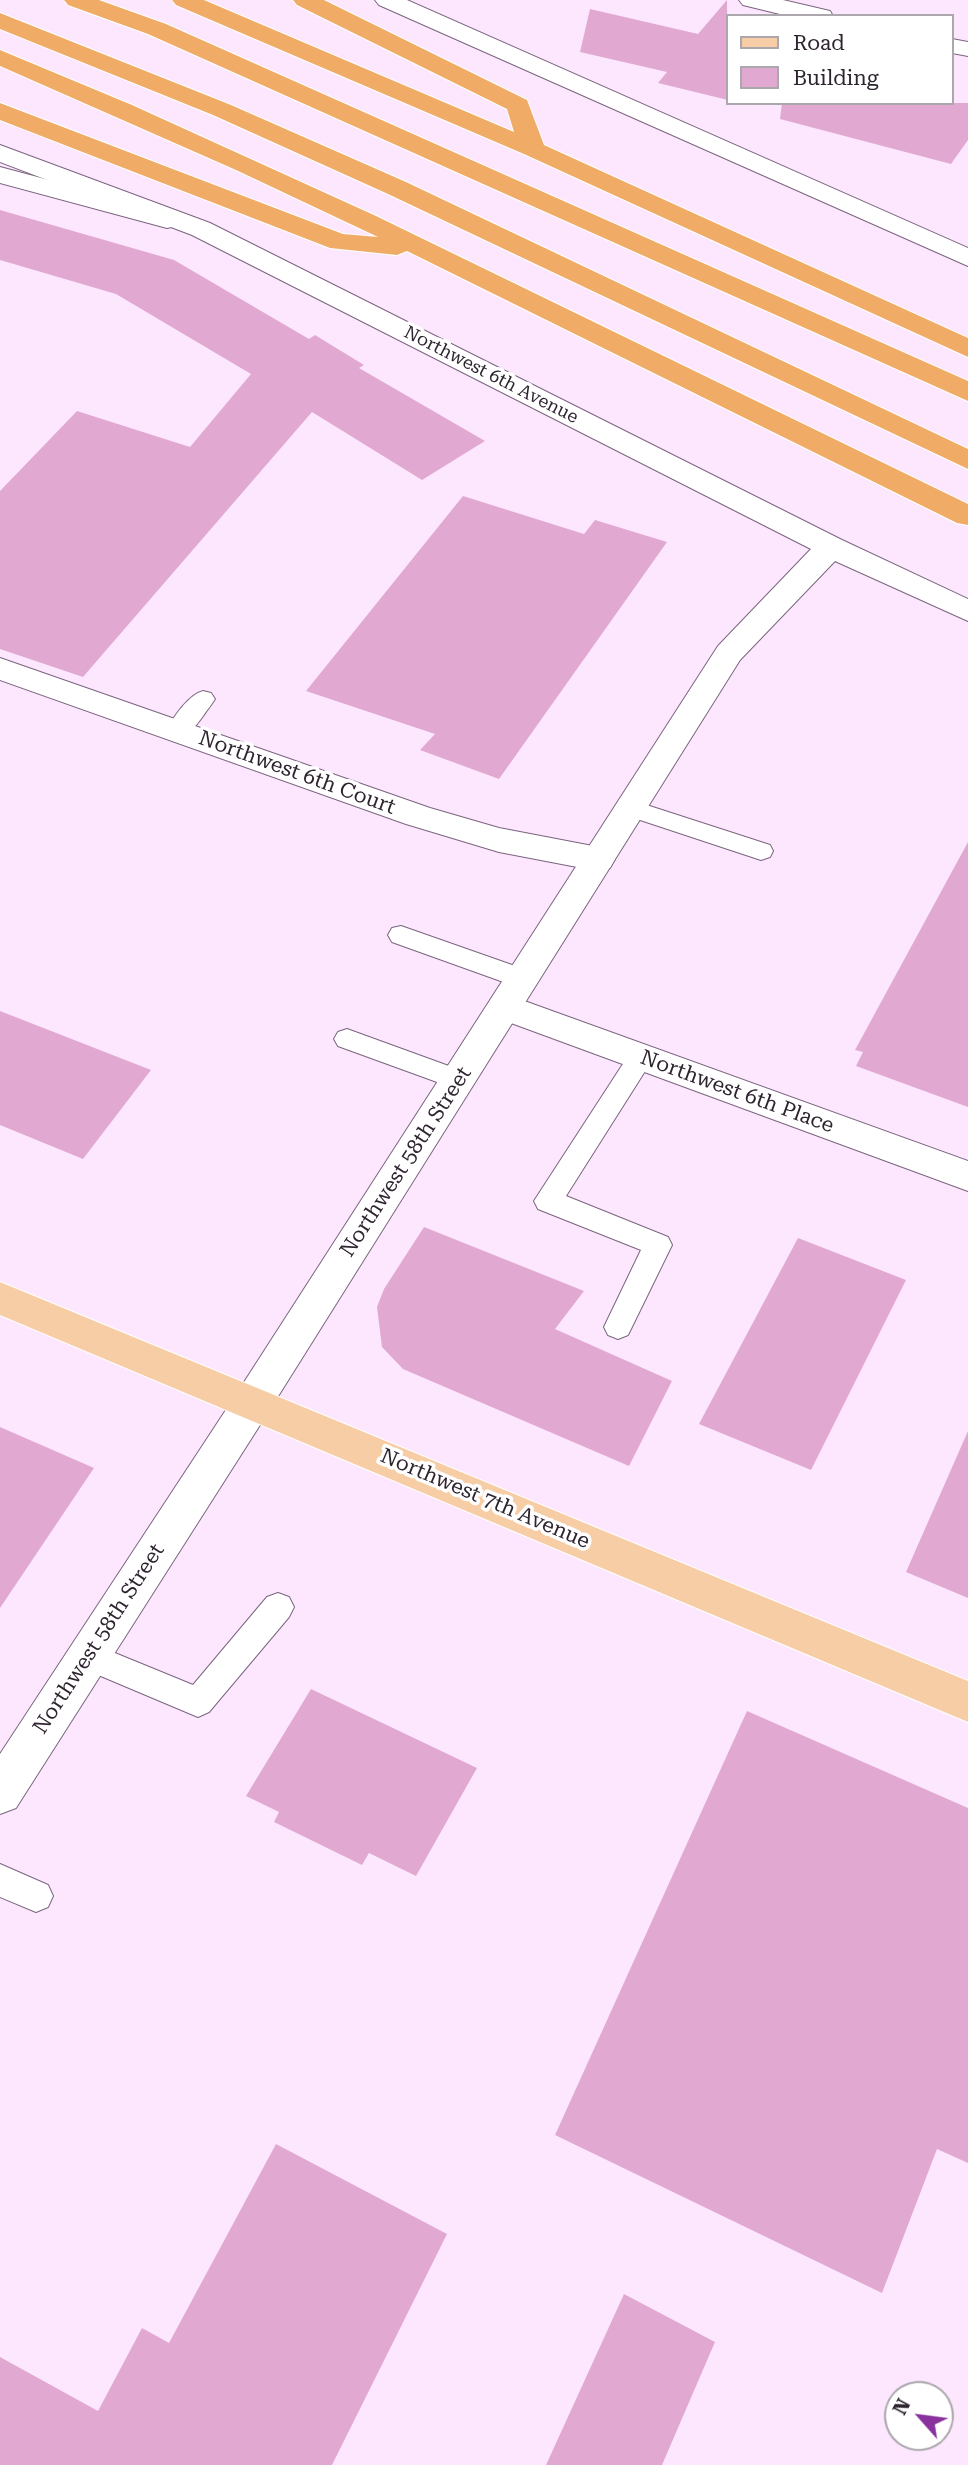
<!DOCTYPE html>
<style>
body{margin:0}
#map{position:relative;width:968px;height:2465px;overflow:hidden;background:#fde7ff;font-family:"Roboto Serif",serif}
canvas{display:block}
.legend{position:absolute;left:726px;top:14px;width:228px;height:91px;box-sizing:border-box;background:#fff;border:2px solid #aba7ac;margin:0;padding:9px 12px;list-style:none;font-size:21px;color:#2e242f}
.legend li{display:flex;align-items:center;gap:14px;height:35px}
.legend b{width:35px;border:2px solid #aba7ac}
.north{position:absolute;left:884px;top:2381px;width:70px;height:70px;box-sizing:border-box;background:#fff;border:2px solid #aba7ac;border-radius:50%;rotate:298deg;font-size:19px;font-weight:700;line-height:28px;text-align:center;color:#2e242f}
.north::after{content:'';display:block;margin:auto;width:24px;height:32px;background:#89329e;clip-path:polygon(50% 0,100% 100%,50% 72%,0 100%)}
</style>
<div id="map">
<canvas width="968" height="2465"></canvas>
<ul class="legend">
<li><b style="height:9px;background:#f6cda4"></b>Road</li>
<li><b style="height:19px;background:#e1a9d2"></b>Building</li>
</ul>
<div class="north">N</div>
</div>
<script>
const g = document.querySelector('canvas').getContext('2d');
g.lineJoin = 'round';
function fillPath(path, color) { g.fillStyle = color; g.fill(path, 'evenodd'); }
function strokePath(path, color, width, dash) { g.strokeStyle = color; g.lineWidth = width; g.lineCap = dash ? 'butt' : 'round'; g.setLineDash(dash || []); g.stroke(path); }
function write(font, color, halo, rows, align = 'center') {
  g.font = font + ' "Roboto Serif",serif'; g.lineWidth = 7; g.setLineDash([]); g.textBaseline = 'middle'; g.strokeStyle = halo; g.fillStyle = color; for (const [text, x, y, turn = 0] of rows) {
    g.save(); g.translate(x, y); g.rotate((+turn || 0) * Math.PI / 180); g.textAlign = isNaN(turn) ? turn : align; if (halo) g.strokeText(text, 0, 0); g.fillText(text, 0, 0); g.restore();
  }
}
fillPath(new Path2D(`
 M727,0L728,100L658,83L667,72L580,52L590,9L698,34Z
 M782,103H968V140L951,164L780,119Z
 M0,210L174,260L309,339L315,335L364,365L359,368L485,441L422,480L312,412L83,677L0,649V491L77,411L190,447L251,374L116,294L0,260Z
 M463,496L584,534L595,520L667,542L499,779L420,750L435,734L306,691Z
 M968,842V1107L856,1066L863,1052L855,1050Z
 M0,1011L151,1070L83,1159L0,1125Z
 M424,1227L584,1291L555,1329L672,1381L629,1466L403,1369L382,1347L377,1307L384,1289Z
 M798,1238L906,1280L811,1470L699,1424Z
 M0,1427L94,1468L0,1608Z
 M968,1431V1598L906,1572Z
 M311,1689L477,1768L416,1876L369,1853L362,1865L274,1822L279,1812L246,1796Z
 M747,1711L968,1808V2163L937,2149L882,2293L555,2135Z
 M276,2144L447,2234L332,2465H0V2357L98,2411L142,2328L169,2343Z
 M624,2294L715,2342L662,2465H546Z`), '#e1a9d2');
const lane = new Path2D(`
 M203,691L211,693L215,699L211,705C200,719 190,741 170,736L166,730C174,717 188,695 203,691Z
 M631,800L770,845L773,851L770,857L761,860L622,814L619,808L622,802Z
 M401,926L532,972L536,979L532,986L523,989L392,942L388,935L392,928Z
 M347,1029L468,1073L472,1080L468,1087L459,1090L338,1046L334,1039L338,1032Z
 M641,1047L650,1050L654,1057L566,1196L668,1237L672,1245L628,1335L618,1339L608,1335L604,1327L641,1250L538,1209L534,1201L632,1050Z
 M278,1593L289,1597L294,1607L289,1617L209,1712L198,1717L77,1666L72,1656L77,1646L88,1642L193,1685L267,1597Z
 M0,1864L48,1885L53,1896L48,1907L36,1912L0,1897Z`);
const street = new Path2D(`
 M739,0H783L830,11L833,16H788L743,5Z
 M952,39L968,42V56L952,53Z
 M0,167L176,214L180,220L176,226L167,228L0,183Z
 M0,658L430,808L499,828L598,847L610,850L615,859L610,868L598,871L499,852L406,824L0,680Z
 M505,994L968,1161V1191L492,1016L487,1007L492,998Z
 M253,1385L267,1390L273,1402L267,1414L16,1808L0,1814V1754L239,1390Z`);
const secondary = new Path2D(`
 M375,0H407L968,248V266L379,5Z
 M0,145L210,223L842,540L968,599V621L835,561L740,660L267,1414L253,1419L239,1414L233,1402L239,1390L718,646L811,549L192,235L0,162Z`);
const primary = new Path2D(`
 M0,1282L968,1681V1722L0,1315Z`);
const highway = new Path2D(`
 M64,0H99L166,24L968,381V401L148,34L68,5Z
 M172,0H204L514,132L507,109L297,5L293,0H324L527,100L544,145L968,338V357L524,154L176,5Z
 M0,13L231,105L406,182L968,449V469L388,194L213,115L0,29Z
 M0,50L132,105L376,216L968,504V525L957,523L407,251L397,255L330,248L0,120V103L343,234L378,237L236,170L0,66Z`);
strokePath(lane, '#7b647e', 2);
strokePath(street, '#7b647e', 2);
strokePath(secondary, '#7b647e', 2);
strokePath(primary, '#fff', 2);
strokePath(highway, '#fff', 2);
fillPath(lane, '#fff');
fillPath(street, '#fff');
fillPath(secondary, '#fff');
fillPath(primary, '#f6cda4');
fillPath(highway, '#f0ac67');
write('18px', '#2e242f', '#fff', [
 ["Northwest 6th Avenue",491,375,27]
]);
write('21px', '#2e242f', '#fff', [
 ["Northwest 6th Court",297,773,20],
 ["Northwest 6th Place",737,1092,20],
 ["Northwest 58th Street",406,1162,-57],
 ["Northwest 7th Avenue",485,1499,23],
 ["Northwest 58th Street",99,1639,-57]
]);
</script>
